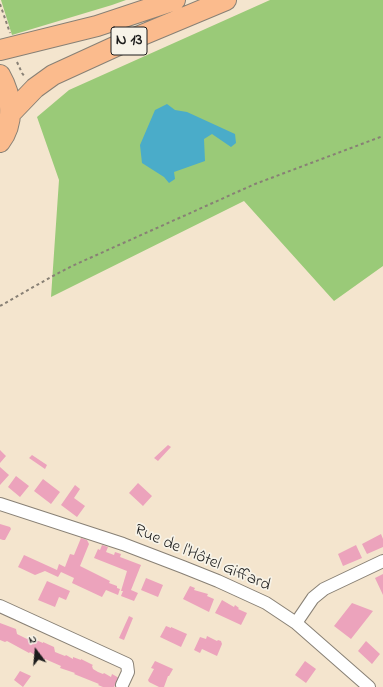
<!DOCTYPE html>
<meta charset="utf-8">
<style>
body{margin:0}
#map{position:relative;width:383px;height:687px;overflow:hidden;background:#f4e5ce;font-family:"Indie Flower",sans-serif}
canvas{display:block}
.north{position:absolute;left:16px;top:631px;width:40px;height:40px;-webkit-text-stroke:3px #f7f3e8;paint-order:stroke;rotate:344deg;font-size:11px;font-weight:700;line-height:16px;text-align:center;color:#1c1c1c}
.north::after{content:'';display:block;margin:auto;width:14px;height:18px;background:#1c1c1c;clip-path:polygon(50% 0,100% 100%,50% 72%,0 100%)}
</style>
<div id="map">
<canvas width="383" height="687"></canvas>
<div class="north">N</div>
</div>
<script>
const g = document.querySelector('canvas').getContext('2d');
g.lineJoin = 'round';
function fillPath(path, color) { g.fillStyle = color; g.fill(path, 'evenodd'); }
function strokePath(path, color, width, dash) { g.strokeStyle = color; g.lineWidth = width; g.lineCap = dash ? 'butt' : 'round'; g.setLineDash(dash || []); g.stroke(path); }
function write(font, color, halo, rows, align = 'center') {
  g.font = font + ' "Indie Flower",sans-serif'; g.lineWidth = 3.5; g.setLineDash([]); g.textBaseline = 'middle'; g.strokeStyle = halo; g.fillStyle = color; for (const [text, x, y, turn = 0] of rows) {
    g.save(); g.translate(x, y); g.rotate((+turn || 0) * Math.PI / 180); g.textAlign = isNaN(turn) ? turn : align; if (halo) g.strokeText(text, 0, 0); g.fillText(text, 0, 0); g.restore();
  }
}
fillPath(new Path2D(`
 M1,0H126L112,5L12,35Z
 M270,0H383V266L334,301L244,201L51,297L59,180L37,117L69,90Z`), '#9aca78');
fillPath(new Path2D(`
 M167,104L175,110L187,112L235,134L236,143L231,147L212,134L204,139L205,161L174,172L175,179L169,183L164,177L142,163L140,145L155,110Z`), '#4aacc9');
fillPath(new Path2D(`
 M168,445L171,447L158,461L154,458Z
 M0,450L6,456L0,463Z
 M32,455L47,465L45,469L29,458Z
 M0,467L9,475L0,485Z
 M16,476L29,486L20,497L8,487Z
 M43,479L60,492L51,504L34,491Z
 M138,483L152,496L143,506L129,493Z
 M75,485L80,489L74,498L85,506L77,517L61,505Z
 M0,524L10,527L11,529L5,540H3L0,539Z
 M381,534L383,539V547L367,554L362,544Z
 M81,538L87,540L89,544L80,566L110,581L109,583L117,586V588L120,589L118,595L106,590L102,597L72,583L74,578L61,572L58,577L45,571L35,575L18,567L24,555L57,570L59,564L65,567L70,554L74,555Z
 M102,545L108,547L106,552L114,555L115,552L121,554L120,557L141,565L131,590L138,593L134,601L121,596L123,591H121L127,571L94,558L98,549L100,550Z
 M356,545L362,558L343,566L338,554Z
 M383,574V595L375,578Z
 M146,578L163,585L158,597L141,590Z
 M47,581L70,591L66,600L59,597L55,607L38,600Z
 M190,586L195,588L194,590L208,594L207,596L214,599L209,612L183,599Z
 M222,600L234,607L235,605L239,608L238,609L247,613L241,625L215,613Z
 M352,603L373,611L351,639L334,626Z
 M129,616L133,618L124,640L119,638Z
 M0,623L16,629L17,634L27,639L28,638L35,642L36,640L43,643V642L54,647L55,652L65,656L66,655L73,659V657L81,660V659L93,665L92,666L93,669L98,672L103,674L104,673L111,677L112,674L119,678L114,687H103L98,685L99,684L74,674L75,673L60,668L61,666L45,659L43,660L30,652L29,653L7,641L5,642L0,640Z
 M166,626L171,628V627L187,634L181,647L160,637Z
 M207,636L217,641L218,640L221,641L222,644L217,656L202,649L200,653L194,650L200,637L206,639Z
 M366,641L380,654L372,664L358,651Z
 M155,661L173,669L169,676H168L164,687H159L149,682L148,680L154,669L151,668Z
 M305,661L316,669L306,683L295,675Z
 M20,671L31,676L23,687L14,680Z`), '#eca3bc');
const minor = new Path2D(`
 M0,504L123,544L183,567L218,581L266,603L296,623L369,687
 M0,606L127,664L128,672L122,685
 M296,623L313,598L324,589L383,561`);
const trunk = new Path2D(`
 M0,50L97,26L175,0
 M0,75C12,96 15,122 0,142
 M10,114L35,88L53,75L123,43L226,0`);
strokePath(minor, '#888075', 14);
strokePath(trunk, '#888075', 22);
strokePath(new Path2D(`
 M0,4L10,33
 M17,62L22,73L25,77
 M0,306L51,277L72,266L255,184L383,136`), '#888075', 2, [3, 3]);
strokePath(minor, '#fff', 12);
strokePath(trunk, '#fbbb8d', 20);
for (const [x, y, w] of [
 [129,41,36]
]) { const box = new Path2D(); box.roundRect(x - w / 2, y - 14, w, 28, 3); g.fillStyle = '#f7f3e8'; g.fill(box); strokePath(box, '#1c1c1c', 1); }
write('bold 16px', '#1c1c1c', null, [
 ["N 13",129,41]
]);
write('17px', '#1c1c1c', '#f7f3e8', [
 ["Rue de l'Hôtel Giffard",202,559,23]
]);
</script>
